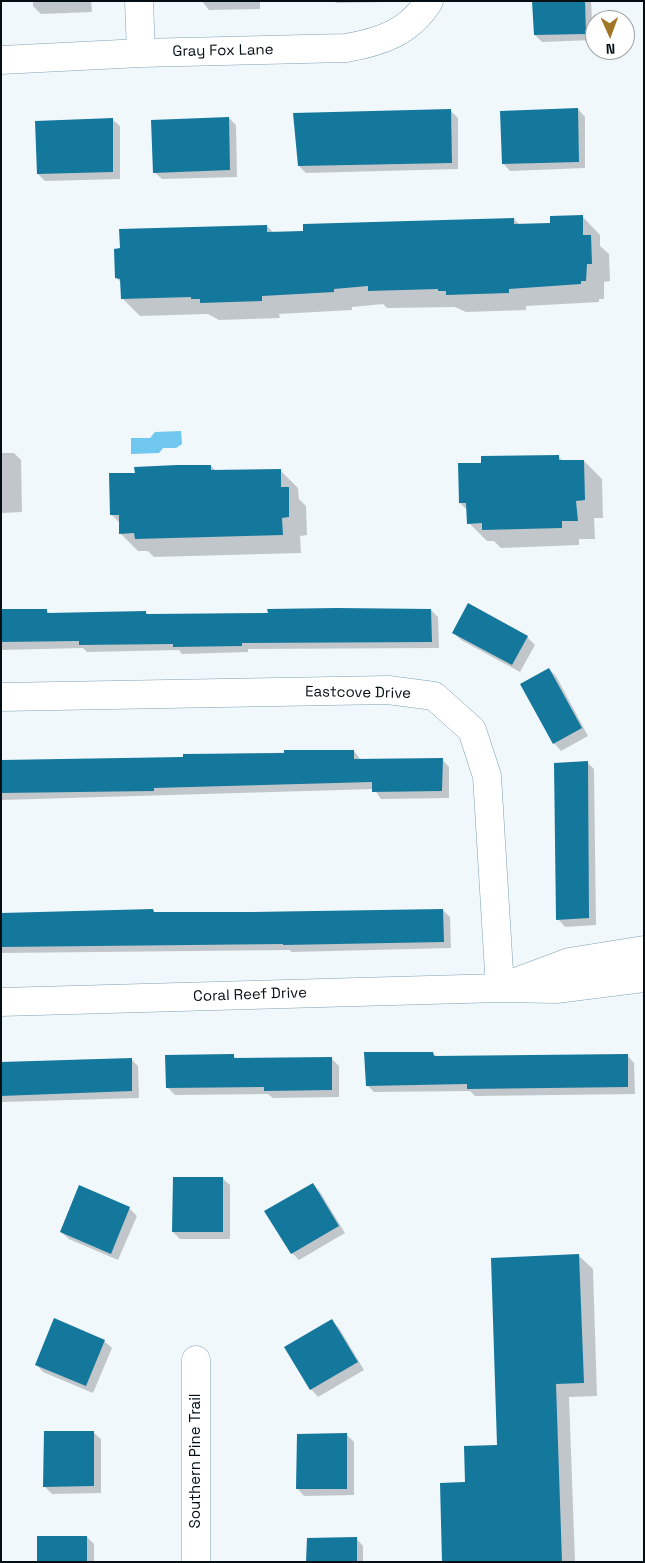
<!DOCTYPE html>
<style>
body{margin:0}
#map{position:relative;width:645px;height:1563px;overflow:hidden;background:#f1f8fc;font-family:"Space Grotesk",sans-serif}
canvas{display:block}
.frame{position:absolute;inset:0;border:2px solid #030f15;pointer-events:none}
.north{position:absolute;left:585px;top:10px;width:50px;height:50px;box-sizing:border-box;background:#fff;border:1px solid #9a9fa1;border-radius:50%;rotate:178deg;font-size:14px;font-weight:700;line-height:20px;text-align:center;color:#030f15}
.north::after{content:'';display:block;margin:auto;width:18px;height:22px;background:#a17727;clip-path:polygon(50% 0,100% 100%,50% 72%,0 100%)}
</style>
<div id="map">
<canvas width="645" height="1563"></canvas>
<div class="frame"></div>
<div class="north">N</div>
</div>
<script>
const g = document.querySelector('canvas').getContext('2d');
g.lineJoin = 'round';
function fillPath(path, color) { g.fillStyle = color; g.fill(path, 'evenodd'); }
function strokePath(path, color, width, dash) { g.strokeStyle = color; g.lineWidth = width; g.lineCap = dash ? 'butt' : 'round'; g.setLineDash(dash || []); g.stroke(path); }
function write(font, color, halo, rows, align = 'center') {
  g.font = font + ' "Space Grotesk",sans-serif'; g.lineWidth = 4; g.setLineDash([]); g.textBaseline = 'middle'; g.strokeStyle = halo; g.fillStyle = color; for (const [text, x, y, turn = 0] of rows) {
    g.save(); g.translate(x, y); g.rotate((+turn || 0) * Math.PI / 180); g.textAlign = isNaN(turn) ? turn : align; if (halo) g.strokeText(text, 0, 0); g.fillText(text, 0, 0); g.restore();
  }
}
fillPath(new Path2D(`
 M181,431L182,444L176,448H163L159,453L131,454V438H150L155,432Z`), '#70c7ef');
fillPath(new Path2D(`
 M33,1H91L92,12L41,14L33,6Z
 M202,1H260V9L209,10Z
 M334,1H387V2L336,3Z
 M533,1H591L593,40L542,42L535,35Z
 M578,109L585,117V168L510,171L503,163Z
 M450,110L458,118V169L306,173L299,166Z
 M229,118L236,125L237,177L162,179L154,172Z
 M112,119L120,126V179L45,181L38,174Z
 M582,216L600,235V246L609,254L610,281L604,282V299H599V302L526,306V310L466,312L455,307L387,308L383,304L352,307V310L279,314L280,318L219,320L208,314L140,316L122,298V283L116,278L267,226L274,233L514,219L520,225L551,224Z
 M1,453H14L21,460L22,512L1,513Z
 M558,456L563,461H584L602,479L603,518H594L595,539H579V545L501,548L494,541H487L469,523L468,511L460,503L482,464Z
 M211,466L216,471L280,470L298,488L299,499L306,506L307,535L300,536L301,553L154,557L148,551H138L120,533V523L111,514L136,474Z
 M468,605L527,637L535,645L520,672L461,640L454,633Z
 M1,610H46L50,614L146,612L148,615L431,610L438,617L439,648L248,649V652L182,654L179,650L87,652L83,648L1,650Z
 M549,669L556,676L588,736L561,751L554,743Z
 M354,751L361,760L442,759L449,767V798L381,799L374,789L1,800V762L185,759V755Z
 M587,762L594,769L596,925L565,927L558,919Z
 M443,910L450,917L451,948L291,952L290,950L1,953V915Z
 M433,1053L437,1057L627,1055L634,1063L635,1094L475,1096L470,1091L374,1092L367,1085Z
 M233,1056L237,1059L331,1058L339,1066V1097L273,1098L268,1094L175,1095L168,1088Z
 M131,1059L138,1066L139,1098L1,1102V1063H64V1060Z
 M222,1178L230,1185V1239H180L173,1232Z
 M313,1184L320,1192L345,1233L299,1260L292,1253Z
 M80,1187L129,1208L137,1216L118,1260L69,1239L61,1232Z
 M579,1256L593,1269L597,1396L569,1397L575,1562H444L466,1483L498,1446Z
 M332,1321L339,1328L364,1370L318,1397L311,1389L285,1347Z
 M104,1341L112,1348L93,1393L43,1372L36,1364Z
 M93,1432L101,1439V1493L52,1494L44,1486Z
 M346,1434L354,1442V1495L304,1496L297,1488Z
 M87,1537L94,1544V1562H38Z
 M356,1538L363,1546V1562H308Z`), '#0003');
fillPath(new Path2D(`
 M532,1H585L586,34L534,35Z
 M578,108L579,162L502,164L500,111Z
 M451,109L452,163L298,166L293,113Z
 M229,117L230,170L153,173L151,120Z
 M113,118V172L37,174L35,121Z
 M583,215V235H591L592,264H587L586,281H581V284L509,289V293L446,295V291H438V289L368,291V286L334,289V292L262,296V301L200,303V299H191V297L121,299L120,279L115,278L114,249L120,248L119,229L267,225V232L303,231V224L514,218V224L550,223V216Z
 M559,455V460H584L585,500L576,501L578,521H562V528L482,530V523L467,524L466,503H459L458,463H481V456Z
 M177,465H211V470L281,469V487H289V517L282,518L283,535L135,539L134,533L119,534V515H110L109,473H135L134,467Z
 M468,603L528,636L512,665L452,633Z
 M337,608L431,609L432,642L242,643V646L173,647V644L79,645V641L1,642V609H47V613L146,611V614L268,613L267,609Z
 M549,668L582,728L553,744L520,684Z
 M284,750H354V759L443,758L442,791L372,792V782L154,788V791L1,793V760L183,757V754L284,753Z
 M588,761L589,918L556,920L554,763Z
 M153,909L154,912H252L443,909L444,942L283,945V944L1,947V913Z
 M364,1052H433L434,1056L628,1054V1087L467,1089V1084L366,1086Z
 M234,1054V1058L332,1057V1090L264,1091V1087L166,1088L165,1055Z
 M132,1058V1091L1,1096V1062Z
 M173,1177H223V1232H172Z
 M313,1183L339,1226L291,1254L264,1211Z
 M79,1185L130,1207L111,1254L60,1232Z
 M579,1254L584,1383L556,1384L562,1562H442L440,1483L465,1482L464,1446L497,1445L491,1258Z
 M54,1318L105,1340L86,1386L35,1365Z
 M332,1319L358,1362L310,1390L284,1347Z
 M44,1431H94V1486L43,1487Z
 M347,1433V1489H296L297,1434Z
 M37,1536H87V1562H37Z
 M357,1537V1562H306L307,1538Z`), '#14779c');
const minor = new Path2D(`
 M139,1L141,53
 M1,60L141,53L346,48C380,42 409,33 429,1
 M1,697L388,690L434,696L472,730L487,776L500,988
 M513,983L569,962L644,950
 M1,1002L500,988L556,989L644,978
 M196,1562V1360`);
strokePath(minor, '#7ea2b4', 29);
strokePath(minor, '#fff', 28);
write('15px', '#030f15', '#fff', [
 ["Gray Fox Lane",223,51,-1],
 ["Eastcove Drive",358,693,1],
 ["Coral Reef Drive",250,995,-2],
 ["Southern Pine Trail",196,1461,-90]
]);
</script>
